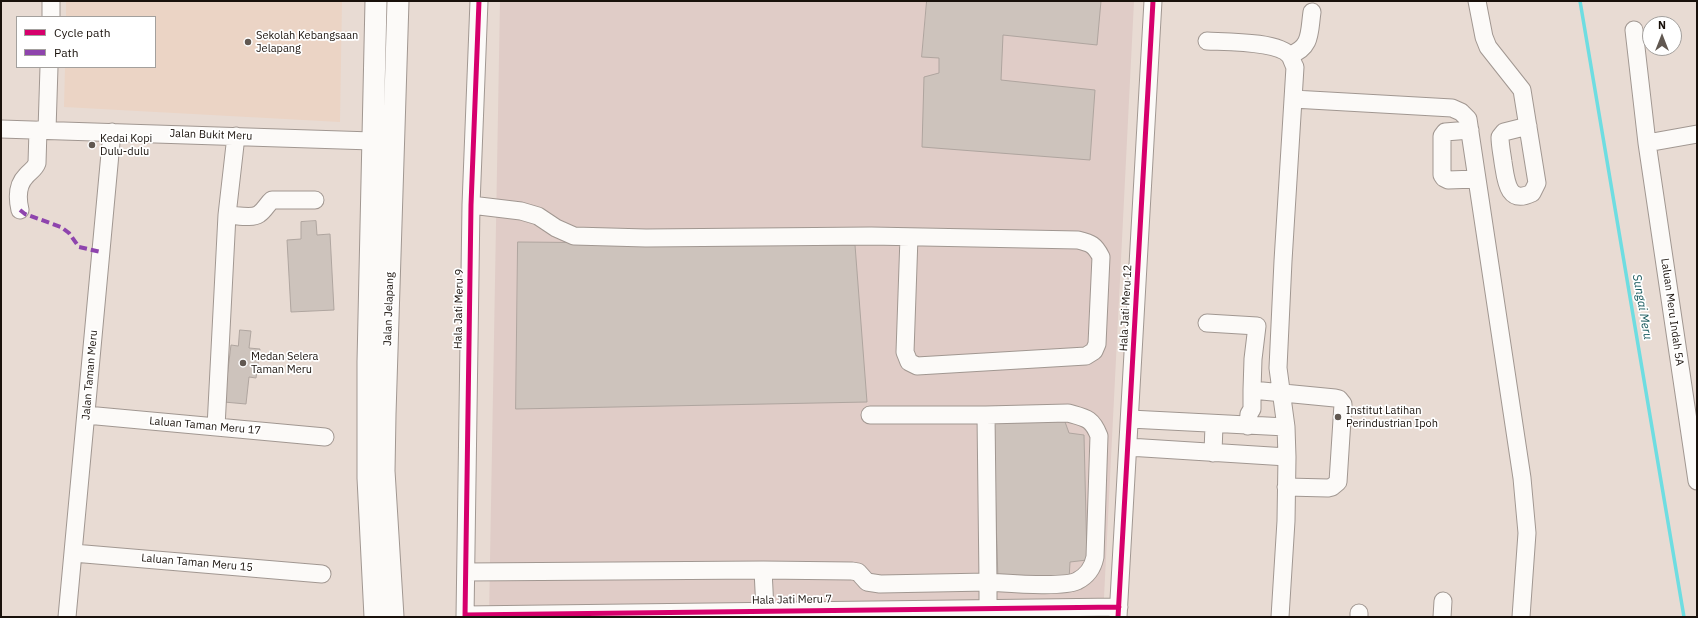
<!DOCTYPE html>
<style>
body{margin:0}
#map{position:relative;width:1698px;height:618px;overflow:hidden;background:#e8dbd3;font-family:"IBM Plex Sans",sans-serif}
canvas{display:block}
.frame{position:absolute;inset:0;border:2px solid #19110b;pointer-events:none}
.legend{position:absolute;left:16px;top:16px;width:140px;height:52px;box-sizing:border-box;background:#fff;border:1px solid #a3a09d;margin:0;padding:5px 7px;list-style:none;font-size:12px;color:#19110b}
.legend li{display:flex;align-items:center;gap:8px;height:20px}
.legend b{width:20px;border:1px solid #a3a09d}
.north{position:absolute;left:1642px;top:16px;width:40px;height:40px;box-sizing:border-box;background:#fff;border:1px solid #a3a09d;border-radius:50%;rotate:0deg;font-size:11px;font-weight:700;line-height:16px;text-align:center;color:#19110b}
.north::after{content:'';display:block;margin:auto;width:14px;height:18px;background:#615851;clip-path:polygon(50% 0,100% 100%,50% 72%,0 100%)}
</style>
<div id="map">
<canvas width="1698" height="618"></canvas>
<div class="frame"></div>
<ul class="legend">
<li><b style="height:5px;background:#d6006c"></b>Cycle path</li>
<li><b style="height:5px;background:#8e44ad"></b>Path</li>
</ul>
<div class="north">N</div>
</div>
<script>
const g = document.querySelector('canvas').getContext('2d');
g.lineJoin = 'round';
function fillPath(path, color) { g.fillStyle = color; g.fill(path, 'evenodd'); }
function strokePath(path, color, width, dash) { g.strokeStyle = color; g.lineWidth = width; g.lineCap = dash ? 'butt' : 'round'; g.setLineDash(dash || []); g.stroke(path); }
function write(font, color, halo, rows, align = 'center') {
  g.font = font + ' "IBM Plex Sans",sans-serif'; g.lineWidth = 3.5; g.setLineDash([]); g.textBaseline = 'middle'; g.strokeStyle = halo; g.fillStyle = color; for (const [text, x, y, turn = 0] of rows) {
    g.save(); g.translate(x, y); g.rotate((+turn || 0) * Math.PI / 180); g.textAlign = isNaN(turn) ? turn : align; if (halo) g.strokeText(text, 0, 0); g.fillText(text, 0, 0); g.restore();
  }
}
fillPath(new Path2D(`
 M66,1H342L340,122L64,107L65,67H155V17H66Z`), '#ebd4c5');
fillPath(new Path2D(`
 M500,1H1134L1103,617H489Z`), '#e0ccc7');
strokePath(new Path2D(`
 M1580,1L1684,617`), '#6edde1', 3.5);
const building = new Path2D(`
 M927,1H1101L1097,45L1003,35L1001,80L1095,90L1090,160L922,147L924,77L939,73V58L922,57Z
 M316,221L317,235L330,234L334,310L291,312L287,240L301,239V222Z
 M518,242L855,245L867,402L516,409Z
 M240,330L251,331L249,348L260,349L256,378L249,377L246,404L224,402L231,345L238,346Z
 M1064,419L1069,433L1084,435L1087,560L1070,562L1069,580H998L993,424Z`);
fillPath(building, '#cdc3bc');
strokePath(building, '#afa59f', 1);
const minor = new Path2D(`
 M1477,1L1484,37L1488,47L1522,90L1537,183L1532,193C1507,205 1506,180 1503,162C1502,154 1500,145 1500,137L1504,132L1528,126
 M51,17V1
 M1634,30L1647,143
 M1207,41C1225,42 1279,41 1290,56C1292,59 1293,64 1295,67L1283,261L1278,368L1286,427L1287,457L1286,521L1280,617
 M1290,55C1312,47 1309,32 1312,12
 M1293,99L1452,108L1461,112L1468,119L1522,478L1527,533L1521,617
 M1,129L372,141
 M47,130L49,67
 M1470,130L1445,132L1442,136V175L1444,178L1448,180L1477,179
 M1697,134L1647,143L1697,481
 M471,205L521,211L538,216L556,228L574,236L646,238L871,236L1078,240C1091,243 1095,245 1101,257L1097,344L1094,351L1086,356L917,366L909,362L905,352L909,237
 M20,210C17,197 17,185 26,176C30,171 35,169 37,163L38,130
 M227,215C236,215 252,219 259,214C265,210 267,204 272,200H315
 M1207,323L1257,326L1253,359L1252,390L1335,398L1339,399L1343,404L1338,482L1332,487L1328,488L1286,487
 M1068,413C1086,418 1092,418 1099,436L1095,557C1093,567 1087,576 1077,581C1062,588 1007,583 988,582L986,415Z
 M86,415L325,437
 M870,415H986
 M1130,419L1286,427
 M1248,426L1249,414L1252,409V390
 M216,427L227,215L236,136
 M1128,447L1287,457
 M1213,453L1214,425
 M73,553L322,574
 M763,570L852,571L858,572L867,582L880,584L988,582V608
 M466,572L763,570L765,610
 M465,615L1119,607
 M67,617L112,132
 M465,617L471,205L479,1
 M1118,617L1153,1
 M1359,617V613
 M1442,617L1443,601`);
const major = new Path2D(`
 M375,617L368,478V362L376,1
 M393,617L384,471L385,414L398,1`);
strokePath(minor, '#a19791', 19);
strokePath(major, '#a19791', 23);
strokePath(minor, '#fcfaf8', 17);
strokePath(major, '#fcfaf8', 21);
strokePath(new Path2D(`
 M20,210L25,214L61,227L69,233L79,247L101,252`), '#8e44ad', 4, [8, 4]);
strokePath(new Path2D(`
 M465,615L1119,607
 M465,617L471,205L479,1
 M1118,617L1153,1`), '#d6006c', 5);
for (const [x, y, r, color] of [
 [248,42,4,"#615851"],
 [92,145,4,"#615851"],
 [243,363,4,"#615851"],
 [1338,417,4,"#615851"]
]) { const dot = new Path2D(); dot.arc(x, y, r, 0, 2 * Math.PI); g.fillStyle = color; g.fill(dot); strokePath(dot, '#fff', 1.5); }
write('11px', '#19110b', '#fff', [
 ["Sekolah Kebangsaan",256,36],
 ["Jelapang",256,49],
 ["Kedai Kopi",100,139],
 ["Dulu-dulu",100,152],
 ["Medan Selera",251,357],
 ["Taman Meru",251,370],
 ["Institut Latihan",1346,411],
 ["Perindustrian Ipoh",1346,424]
], 'left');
write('11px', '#19110b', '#fff', [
 ["Jalan Bukit Meru",211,135,2],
 ["Hala Jati Meru 12",1126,308,-87],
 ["Jalan Jelapang",389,309,-88],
 ["Hala Jati Meru 9",459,309,-89],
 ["Laluan Meru Indah 5A",1672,312,82],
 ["Jalan Taman Meru",90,375,-85],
 ["Laluan Taman Meru 17",205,426,5],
 ["Laluan Taman Meru 15",197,563,5],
 ["Hala Jati Meru 7",792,600,-1]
]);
write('italic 12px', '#13565a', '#fff', [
 ["Sungai Meru",1642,307,80]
]);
</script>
